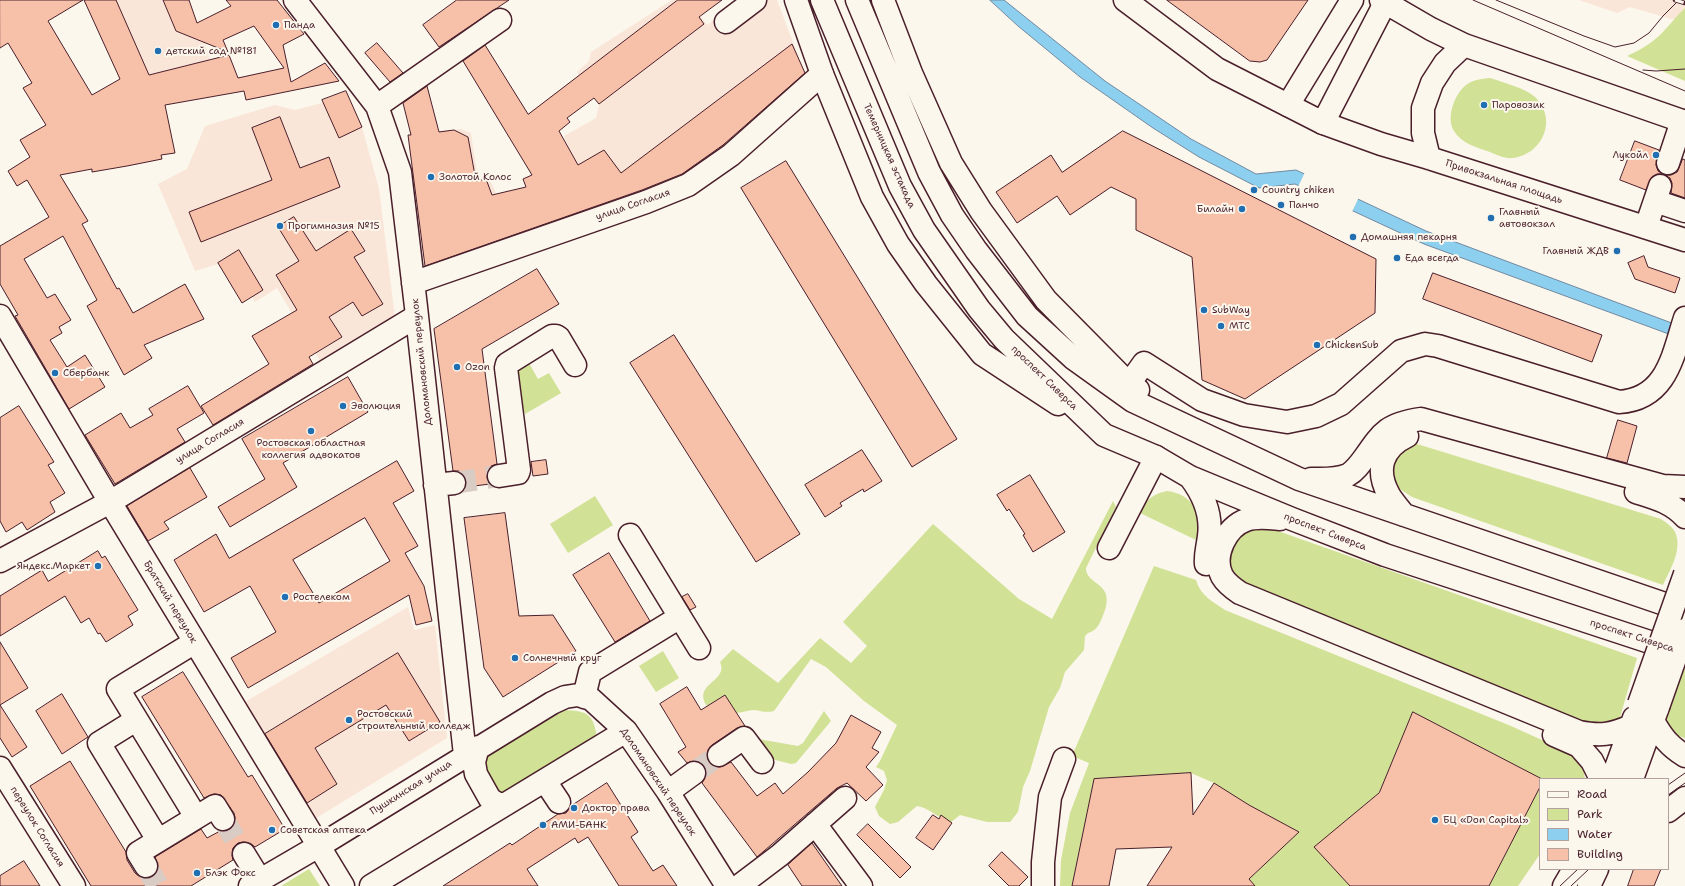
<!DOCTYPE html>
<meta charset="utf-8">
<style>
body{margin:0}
#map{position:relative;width:1685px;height:886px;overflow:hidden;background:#fbf7ec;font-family:"Shantell Sans",sans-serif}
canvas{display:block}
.legend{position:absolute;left:1539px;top:778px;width:130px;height:92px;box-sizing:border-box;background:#fbf7ec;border:1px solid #b4a19f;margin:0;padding:5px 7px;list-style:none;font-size:12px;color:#4a1f2b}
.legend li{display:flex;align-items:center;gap:8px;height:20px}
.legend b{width:20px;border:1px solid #b4a19f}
</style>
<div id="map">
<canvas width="1685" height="886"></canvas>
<ul class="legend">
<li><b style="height:5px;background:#fbf7ec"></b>Road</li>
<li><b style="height:11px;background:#d1e195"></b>Park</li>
<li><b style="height:11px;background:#8dcfee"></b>Water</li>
<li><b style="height:11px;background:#f6c0a9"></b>Building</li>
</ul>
</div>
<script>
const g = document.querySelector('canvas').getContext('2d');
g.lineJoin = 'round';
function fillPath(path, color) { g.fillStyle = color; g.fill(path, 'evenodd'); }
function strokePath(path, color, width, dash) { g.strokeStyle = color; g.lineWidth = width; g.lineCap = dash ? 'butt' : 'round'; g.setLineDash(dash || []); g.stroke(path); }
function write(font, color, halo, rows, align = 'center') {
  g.font = font + ' "Shantell Sans",sans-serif'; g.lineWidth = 4; g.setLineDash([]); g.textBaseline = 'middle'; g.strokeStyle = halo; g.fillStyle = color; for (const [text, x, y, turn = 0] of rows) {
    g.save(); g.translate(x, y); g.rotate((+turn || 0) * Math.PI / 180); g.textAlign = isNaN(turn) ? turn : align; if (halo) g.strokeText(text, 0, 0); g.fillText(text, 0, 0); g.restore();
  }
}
fillPath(new Path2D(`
 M84,0H163L176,31L205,43L221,95L135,110Z
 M672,0H688L707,25L742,0H777L807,79L704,169L644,193L426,268L412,133L461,129L471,133L478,180L489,178L497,195L508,190L511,195L527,188L526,177L545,173L569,149L564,136L596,118L599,105L577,72L589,61L591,52Z
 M1579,0H1685V23L1630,7L1617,13Z
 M348,96L362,127L379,189L395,317L321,362L277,288L255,302L252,297L242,303L233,275L227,278L218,264L195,271L158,184L187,169L205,126L275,105L295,110Z
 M408,607L414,630L435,625L447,738L313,820L243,703Z`), '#fae6d8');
fillPath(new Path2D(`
 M1685,8V81L1627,56C1640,50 1651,44 1661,34C1670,25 1676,16 1685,8Z
 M1490,78C1502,82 1525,88 1535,97C1558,119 1543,154 1513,158C1506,159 1496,155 1490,152C1476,147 1462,144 1454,131C1445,117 1456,90 1469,83C1476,79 1482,79 1490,78Z
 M529,363L538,379L549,373L561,393L525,414L512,373Z
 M1417,444L1661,519C1665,522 1673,527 1675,532C1683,549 1670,570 1663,585L1412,497L1397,487L1391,469L1392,459L1406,447Z
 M1167,491C1193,494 1205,516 1196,540L1138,512C1146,500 1153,494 1167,491Z
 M595,496L613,525L568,553L550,524Z
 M1113,501L1116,507L1086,568C1086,587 1119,581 1102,618C1099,625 1096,631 1088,633L1085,636L1084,650L1065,672L1060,688L1049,707L1030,771L1023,787L1018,812L1010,822H987L960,815L950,823C939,818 929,808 917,806L898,822L890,824L879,816L875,807L884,790L887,780L884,771L876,767L880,761L897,725L864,701L826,667L811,659L774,711C766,713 762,711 754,710C748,710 742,713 735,713L725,695L707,706C692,683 729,682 720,662L733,649L778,683L820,638L851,663L867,646L843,622L933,524L1019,599L1052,619Z
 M1261,525L1637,658L1619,721L1596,729L1240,584L1228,572L1231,540Z
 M1154,566L1196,580C1200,595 1213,602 1225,610L1511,726L1564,750L1576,758L1583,767L1585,779H1542L1413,712L1379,793L1315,847L1350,886H1255L1249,879L1299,832L1249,805L1214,783L1191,773L1094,779L1072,886H1060L1061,860L1070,813L1089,763L1072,756Z
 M663,651L679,678L656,692L639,666Z
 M1684,669H1685V738L1675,735L1664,721Z
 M563,710C587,711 594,713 597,739L503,802L478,761L549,715Z
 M824,711L831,721L796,763L791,764L768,758L758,739L798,746L803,743Z
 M1540,787V854L1518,886H1489Z
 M309,869L320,886H281Z`), '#d1e195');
const water = new Path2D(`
 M990,0H1004L1105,81L1191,139L1256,174L1296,170L1426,231L1685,328V340L1424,244L1295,184L1259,188L1199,157L1153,128L1080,77L1018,26Z`);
fillPath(water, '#8dcfee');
strokePath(water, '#7289a0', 1);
fillPath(new Path2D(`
 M1305,172L1359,197L1352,212L1298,187Z`), '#fbf7ec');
const building = new Path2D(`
 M0,0H83L48,21L92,95L120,79L84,0H116L149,75L229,55L238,78L284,68L254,26L223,40L228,52L176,31L163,0H189L197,23L231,6L226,0H277L304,34L283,45L291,82L325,63L339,81L246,100L244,91L165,105L175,153L161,155L162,159L127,166L92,172V169L60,175L88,221L82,224L117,289L119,288L133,313L185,284L204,319L144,345L152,358L124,375L87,306L97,300L63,236L24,259L47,298L55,294L71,320L59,327L62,333L50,340L67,367L85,355L105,387L69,409L15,316L18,315L0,284V246L49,217L27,180L17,186L8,171L30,157L20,140L46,125L23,88L32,83L8,43L0,48Z
 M457,0H509L439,47L423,25Z
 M678,0H722L699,17L704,24L599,104L594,98L567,118L570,122L559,131L578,165L604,150L621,173L792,44L805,73L723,145L682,174L642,190L425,266L408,135H411L403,103L427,86L439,132L454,130L468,137L476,181L486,179L492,195L526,187L523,179L532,175L463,61L485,45L528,114Z
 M1167,0H1308L1267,60L1260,62L1250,61Z
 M377,43L403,73L390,82L365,53Z
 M346,91L362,127L339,138L322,100Z
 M280,117L300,168L329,157L340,187L201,242L189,212L272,180L252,128Z
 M1123,131L1376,259L1375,313L1245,399L1202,380L1192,257L1136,230V199L1111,187L1070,215L1057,196L1017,223L996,192L1051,155L1062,172Z
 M1635,141L1659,150L1656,165L1658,171L1663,174H1657L1652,177L1646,190L1620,180Z
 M1683,159L1685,160V198L1671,193L1672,183L1670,178L1665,175H1671L1677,172Z
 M786,161L957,439L912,467L741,188Z
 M294,217L316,251L351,229L365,251L354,257L383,304L362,316L353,302L329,317L342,337L309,357L313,364L213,425L201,406L269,364L252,336L297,310L276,275L299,261L278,227Z
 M239,250L263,290L242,303L218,263Z
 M1644,256L1648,267L1680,278L1675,293L1635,279L1628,263Z
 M537,269L559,304L482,349L497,464L491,466L487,472V478L490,484L466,487V481L464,475L459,471H453L434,329Z
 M1433,273L1602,335L1592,362L1423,299Z
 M674,335L800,534L756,562L630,363Z
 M348,377L368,412L283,463L297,487L230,527L218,507L265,479L242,439Z
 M188,386L204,413L177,429L185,442L115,484L85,435L121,413L130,428L153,415L149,409Z
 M19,406L54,462L48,465L65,493L50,502L55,512L27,530L22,522L6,532L0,521V418Z
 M1618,420L1637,426L1627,463L1607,458Z
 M862,450L882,481L864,492L863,489L840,503L842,506L825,517L805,485Z
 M546,460L548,474L533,476L531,462Z
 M397,461L414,491L393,503L418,546L405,553L424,586L432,621L416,625L409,595L248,688L231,658L276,632L250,586L204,612L174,560L216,534L229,558ZM365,518L390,561L319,603L293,560Z
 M190,468L207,497L164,522L169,529L148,541L127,506Z
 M1030,475L1065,532L1033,552L1023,535L1025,534L1009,509L1007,511L997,495Z
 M505,513L519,616L553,615L576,651L503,697L484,668L464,518Z
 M98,551L102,558L105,556L138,610L128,616L133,625L106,642L100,633L98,634L89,618L81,623L65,596L0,636V596L42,570L48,581Z
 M609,553L650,621L615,642L573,575Z
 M688,594L696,607L690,610L682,597Z
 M0,642L28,688L0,705L27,747L12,757L0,738Z
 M398,653L440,722L409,741L386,705L315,748L337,784L307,803L265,734Z
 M183,672L248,777L252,775L285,829L255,847L250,843L243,842L238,843L233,848L232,855L233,860L191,886H91L30,786L70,761L126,852L127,860L135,873L140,877L147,878L153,876L157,872L158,866L155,857L201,829L207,838L220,831L229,830L234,825L235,818L234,813L221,795L214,794L204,798L142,697Z
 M687,687L701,710L725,695L745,726L737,728L712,745L708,750L707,756L709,762L714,766L720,767L731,762L757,796L775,783L783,794L808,772L836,743L851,715L881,732L872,748L879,752L866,767L883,785L866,801L847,783L837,788L757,857L702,783L705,778L706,772L704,765L699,762L693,761L687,763L678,752L686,747L660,704Z
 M62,694L88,737L62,754L36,711Z
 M1413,712L1542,779H1540V787L1489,886H1350L1314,847L1379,793Z
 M1191,773L1193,815L1214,783L1249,805L1299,832L1249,879L1255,886H1147L1172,847L1116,849L1109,886H1072L1094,779Z
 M607,783L638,832L631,837L653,871L663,865L677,886H619L588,837L578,843L575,838L527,869L538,886H443L510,843L512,845L558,814L566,813L571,806Z
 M933,815L939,819L941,815L952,823L933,850L916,838Z
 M868,824L911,867L900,878L857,835Z
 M812,843L842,886H802L788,865Z
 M1002,852L1028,877L1019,886H1009L989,866Z
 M24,861L40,886H0V876Z
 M1634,869H1661L1654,886H1628Z`);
fillPath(building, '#f6c0a9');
strokePath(building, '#4a1f2b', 1);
strokePath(new Path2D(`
 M454,483L499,476
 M694,773L719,755
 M223,819L244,854
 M146,866L158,886`), '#d8ccc5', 22, [22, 11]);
const minor = new Path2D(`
 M295,0L377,106L400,172L416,307L465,755
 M726,22L755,0
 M1288,105L1352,0
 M377,106L500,20
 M1323,123L1385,3
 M1668,163L1682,121
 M1655,201L1685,211
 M1646,227L1660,186
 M413,283L646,202L688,185L731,155L822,74
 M0,316L110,502L343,886
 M1129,384L1144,363L1202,400L1244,415L1287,422L1316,416L1341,404L1401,351L1425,344L1438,346L1619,402C1667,399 1673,355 1685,318
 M499,476L518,473L519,470L506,368L507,364L552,336H556L559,338L575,365
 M435,485L454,483
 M630,535L680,617
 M1109,548L1156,457
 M0,561L110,502L417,316
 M195,642L118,689L196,817
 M584,697L590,672L680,617L699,648
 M136,720L99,743L158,840
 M478,747L474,762L476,774L490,799L498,804H506
 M719,755L744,738L762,762
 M0,768L74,886
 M545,781L559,802
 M668,792L694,773
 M815,824L861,886
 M244,854L260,880
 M146,866L138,853L215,806L223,819
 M250,886L329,840L552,703L565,697L578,695L591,699L626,731L668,792L727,886
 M371,886L626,731
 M739,886L780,855L845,798
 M1043,886V862L1050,797L1064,759`);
const major = new Path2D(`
 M796,0L822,74L872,197L898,244L926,284L982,354L1058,404
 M822,0L900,186L924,230L979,309L1004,339L1104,435L1156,457L1190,477L1292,519L1385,555L1677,651
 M857,0L929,172L952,215L976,250L1027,316L1073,358L1133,401L1299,479L1685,611
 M883,0L911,73L951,163L981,211L1046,300L1129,384L1138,390
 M1125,0L1217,69L1323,123L1381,144L1429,158L1685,240
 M1381,0L1431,29L1464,45L1685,122
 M1429,158L1423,133V108L1432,83L1445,63L1464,45
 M1190,477C1203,494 1212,514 1209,536C1208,546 1205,554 1206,564
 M1311,479C1323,479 1336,480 1348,475C1355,471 1360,464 1365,457C1383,431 1388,424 1421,419L1663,486L1685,487
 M1636,492C1655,498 1671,502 1685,517
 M1404,515C1399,508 1393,502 1389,495C1375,470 1382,448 1407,436
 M1280,519C1269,518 1257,516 1246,520C1226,527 1212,556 1222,576C1226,583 1234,589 1240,593L1579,732C1600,736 1611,735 1631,726
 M1653,721C1662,737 1669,746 1685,756
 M1554,735L1579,746L1592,761L1601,779
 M1612,779L1634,718
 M1632,779L1658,707
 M1668,811L1685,798
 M1564,886L1574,869
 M1589,886L1597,869`);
strokePath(minor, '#4a1f2b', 25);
strokePath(major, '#4a1f2b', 25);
strokePath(minor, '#fbf7ec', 22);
strokePath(major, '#fbf7ec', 22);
strokePath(new Path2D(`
 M1473,0L1685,91
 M1496,0L1584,36L1615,47L1634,43L1649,33L1663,16L1679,0
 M1643,70L1656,71L1685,69
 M1668,785L1685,773
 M1668,795L1685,783
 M1560,886L1578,869
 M1571,886L1589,869`), '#4a1f2b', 1);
const rail = new Path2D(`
 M1675,0L1685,3`);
strokePath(rail, '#4a1f2b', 4.5);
strokePath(rail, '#fbf7ec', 3, [9]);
const majorBridge = new Path2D(`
 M1639,704L1685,574
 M1658,707L1685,630`);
strokePath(majorBridge, '#4a1f2b', 25, []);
strokePath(majorBridge, '#fbf7ec', 22);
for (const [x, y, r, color] of [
 [276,25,4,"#1f6fb2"],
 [158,51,4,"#1f6fb2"],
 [1484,105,4,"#1f6fb2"],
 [1656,155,4,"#1f6fb2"],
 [431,177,4,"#1f6fb2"],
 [1254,190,4,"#1f6fb2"],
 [1281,205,4,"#1f6fb2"],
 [1242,209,4,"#1f6fb2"],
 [1491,218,4,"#1f6fb2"],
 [280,226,4,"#1f6fb2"],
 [1353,237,4,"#1f6fb2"],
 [1617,251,4,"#1f6fb2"],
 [1397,258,4,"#1f6fb2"],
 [1204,310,4,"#1f6fb2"],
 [1221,326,4,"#1f6fb2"],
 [1317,345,4,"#1f6fb2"],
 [457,367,4,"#1f6fb2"],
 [55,373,4,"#1f6fb2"],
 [343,406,4,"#1f6fb2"],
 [311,431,4,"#1f6fb2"],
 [98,566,4,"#1f6fb2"],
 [285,597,4,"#1f6fb2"],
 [515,658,4,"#1f6fb2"],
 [349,720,4,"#1f6fb2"],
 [574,808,4,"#1f6fb2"],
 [1435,820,4,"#1f6fb2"],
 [543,825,4,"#1f6fb2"],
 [272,830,4,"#1f6fb2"],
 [197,873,4,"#1f6fb2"]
]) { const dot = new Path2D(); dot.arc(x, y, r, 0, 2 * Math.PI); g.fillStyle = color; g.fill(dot); strokePath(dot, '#fbf7ec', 1.5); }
write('10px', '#4a1f2b', '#fbf7ec', [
 ["Панда",284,25],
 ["детский сад №181",166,51],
 ["Паровозик",1492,105],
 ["Лукойл",1648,155,"right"],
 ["Золотой Колос",439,177],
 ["Country chiken",1262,190],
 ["Панчо",1289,205],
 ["Билайн",1234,209,"right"],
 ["Главный",1499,212],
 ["автовокзал",1499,224],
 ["Прогимназия №15",288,226],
 ["Домашняя пекарня",1361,237],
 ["Главный ЖДВ",1609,251,"right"],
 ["Еда всегда",1405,258],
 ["SubWay",1212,310],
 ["МТС",1229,326],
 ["ChickenSub",1325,345],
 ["Ozon",465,367],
 ["Сбербанк",63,373],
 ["Эволюция",351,406],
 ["Ростовская областная",311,443,"center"],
 ["коллегия адвокатов",311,455,"center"],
 ["Яндекс.Маркет",90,566,"right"],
 ["Ростелеком",293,597],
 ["Солнечный круг",523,658],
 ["Ростовский",357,714],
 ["строительный колледж",357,726],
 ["Доктор права",582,808],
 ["БЦ «Don Capital»",1443,820],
 ["АМИ-БАНК",551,825],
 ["Советская аптека",280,830],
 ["Блэк Фокс",205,873]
], 'left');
write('10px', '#4a1f2b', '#fbf7ec', [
 ["Темерницкая эстакада",889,156,66],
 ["Привокзальная площадь",1504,182,18],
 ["улица Согласия",633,205,-19],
 ["Доломановский переулок",422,362,-96],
 ["проспект Сиверса",1044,378,44],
 ["улица Согласия",210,441,-31],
 ["проспект Сиверса",1325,532,21],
 ["Братский переулок",170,602,59],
 ["проспект Сиверса",1632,636,18],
 ["Доломановский переулок",658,782,56],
 ["Пушкинская улица",411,788,-32],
 ["переулок Согласия",37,827,58]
]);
</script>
